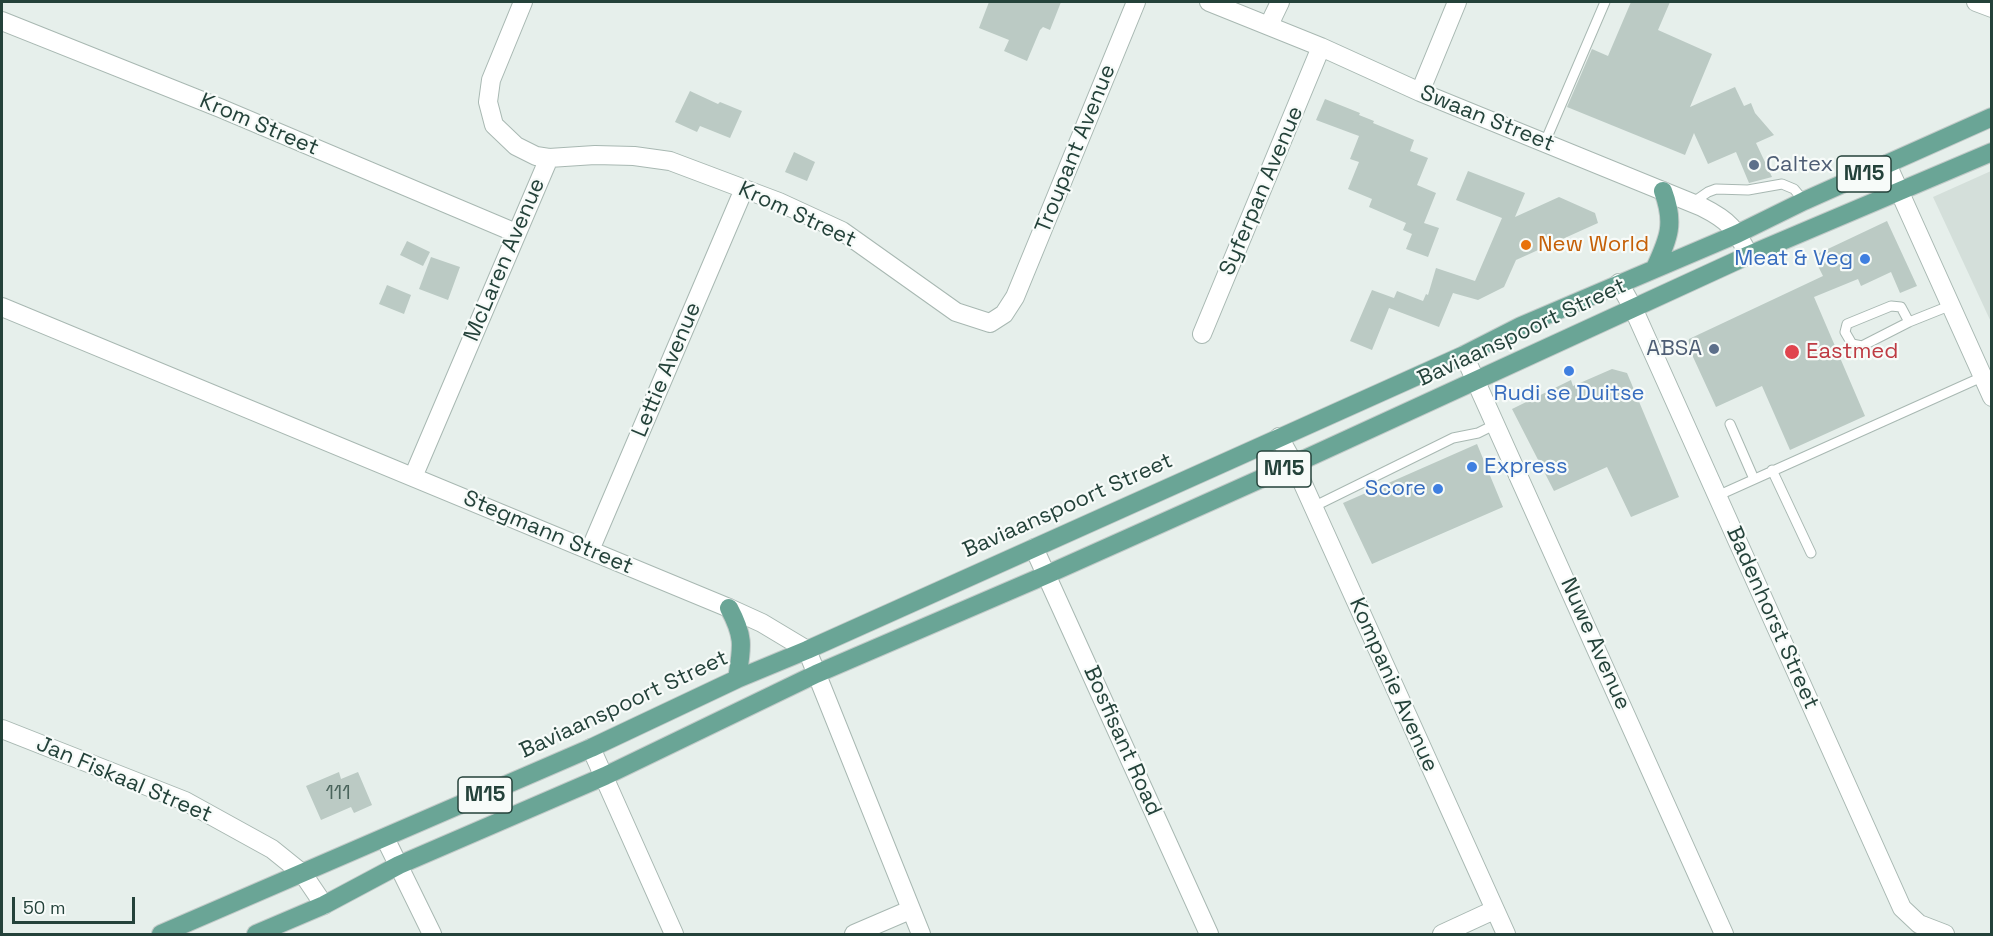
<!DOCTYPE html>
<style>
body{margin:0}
#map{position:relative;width:1993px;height:936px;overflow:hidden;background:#e6efeb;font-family:"Space Grotesk",sans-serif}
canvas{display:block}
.frame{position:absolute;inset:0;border:3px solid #24423a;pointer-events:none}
.scale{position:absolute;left:12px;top:897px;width:123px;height:27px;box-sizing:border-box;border:3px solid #24423a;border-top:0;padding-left:8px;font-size:18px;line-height:21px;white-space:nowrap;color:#24423a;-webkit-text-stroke:4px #f7fbf9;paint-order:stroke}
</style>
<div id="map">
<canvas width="1993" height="936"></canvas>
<div class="frame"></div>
<div class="scale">50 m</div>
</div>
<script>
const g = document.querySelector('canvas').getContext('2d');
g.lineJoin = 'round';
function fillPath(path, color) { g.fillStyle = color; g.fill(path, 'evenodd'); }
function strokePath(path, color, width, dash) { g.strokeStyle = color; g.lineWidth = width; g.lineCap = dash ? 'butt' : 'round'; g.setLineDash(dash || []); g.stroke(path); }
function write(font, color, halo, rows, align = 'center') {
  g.font = font + ' "Space Grotesk",sans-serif'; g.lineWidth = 4.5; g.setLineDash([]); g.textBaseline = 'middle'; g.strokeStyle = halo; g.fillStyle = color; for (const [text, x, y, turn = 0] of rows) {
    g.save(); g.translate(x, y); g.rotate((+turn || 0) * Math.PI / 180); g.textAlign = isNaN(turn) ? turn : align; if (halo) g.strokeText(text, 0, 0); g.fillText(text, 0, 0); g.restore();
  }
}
fillPath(new Path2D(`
 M1991,171V322L1933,197Z`), '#d4dfda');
fillPath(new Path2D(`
 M989,2H1061L1050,30L1043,27L1040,30L1027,61L1004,51L1009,40L979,28Z
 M1631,2H1670L1658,30L1712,54L1690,107L1735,87L1744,106L1751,103L1755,113L1774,135L1756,143L1772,177L1749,183L1736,152L1708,164L1694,133L1685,155L1567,107L1592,49L1608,56Z
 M690,91L718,104L720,102L742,111L730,138L700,126L697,132L675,122Z
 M1325,99L1360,113L1359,115L1374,121L1373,123L1414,140L1410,151L1428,158L1417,185L1436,193L1424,223L1439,228L1428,257L1406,249L1412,234L1403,230L1406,223L1369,207L1372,199L1348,189L1359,162L1350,159L1359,136L1316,120Z
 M794,152L815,162L807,181L785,172Z
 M1468,171L1525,193L1515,217L1559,197L1595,213L1598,223L1516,260L1504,287L1478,300L1453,293L1439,327L1389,308L1372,350L1350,341L1372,290L1394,298L1397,291L1423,301L1426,294L1428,295L1436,268L1475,281L1502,218L1456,200Z
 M1887,221L1917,286L1900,293L1891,272L1861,286L1858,279L1814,297L1865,416L1790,450L1762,386L1716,407L1688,346L1689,339L1823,276L1813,256Z
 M407,241L430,252L423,266L400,255Z
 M431,257L460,267L448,300L419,289Z
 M387,285L411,295L404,314L379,304Z
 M1612,369L1627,373L1679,497L1631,517L1607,467L1554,491L1512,409L1571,380L1573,386Z
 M1477,444L1503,507L1372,564L1343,503Z
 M339,772L341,779L358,772L372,805L354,813L351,807L321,820L306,786Z`), '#bbcac4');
const service = new Path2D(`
 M1545,142L1605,2
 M1692,203L1708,192L1716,189L1748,190L1782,184L1794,189L1804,201
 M1909,322L1901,307L1891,306L1847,324L1845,332L1852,344L1862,346L1909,322L1949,306
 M1730,424L1754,479
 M1772,470L1811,553
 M1717,496L1982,377
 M1313,507L1453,438L1478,433L1496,424`);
const minor = new Path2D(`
 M523,2L491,80L488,102L494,125L516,146L536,156L549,158L595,155L634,156L670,161L779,202L842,231L956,312L990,323L1004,314L1015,297L1136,2
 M1209,2L1321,47L1420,92L1702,207C1730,221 1735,229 1749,255
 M1976,2L1992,8
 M2,21L220,108L516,233
 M1269,25L1280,2
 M1420,92L1457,2
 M1887,164L1992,397
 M1619,283L1633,308L1902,908L1919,924L1945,934
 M2,307L729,608L762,623L807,650L921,934
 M1202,334L1321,47
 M1464,355L1724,934
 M1279,437L1294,464L1506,934
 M413,477L549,158
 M1034,548L1209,934
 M590,550L744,189
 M2,729L185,801L272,849L303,874L324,905
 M591,748L674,934
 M385,838L432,934
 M854,934L910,910
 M1442,934L1494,910`);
const primary = new Path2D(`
 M1655,268C1669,238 1675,223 1663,191
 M729,608C745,638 742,647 737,679
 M161,934L591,748L737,679L807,650L1464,355L1521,326L1737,234L1804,201L1992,117
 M256,934L324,905L399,865L605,776L816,674L1046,575L1294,464L1749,255L1992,152`);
strokePath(service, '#a8b8b2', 11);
strokePath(minor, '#a8b8b2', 20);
strokePath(primary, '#c2cac8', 20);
strokePath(service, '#fff', 9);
strokePath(minor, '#fff', 18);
strokePath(primary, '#6aa596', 18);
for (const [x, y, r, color] of [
 [1754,165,6,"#5c6f8a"],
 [1526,245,6,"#e8710a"],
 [1865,259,6,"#3f7fe0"],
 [1714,349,6,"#5c6f8a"],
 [1792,352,8,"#e0444e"],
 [1569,371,6,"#3f7fe0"],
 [1472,467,6,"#3f7fe0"],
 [1438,489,6,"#3f7fe0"]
]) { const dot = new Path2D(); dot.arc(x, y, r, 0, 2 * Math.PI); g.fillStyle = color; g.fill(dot); strokePath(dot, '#f7fbf9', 2); }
write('20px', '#4a645c', null, [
 ["111",338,794]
]);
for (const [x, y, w] of [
 [1864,174,54],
 [1284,469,54],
 [485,795,54]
]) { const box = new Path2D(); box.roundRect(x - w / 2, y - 18, w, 36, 4.5); g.fillStyle = '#f7fbf9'; g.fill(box); strokePath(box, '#24423a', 1.5); }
write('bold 21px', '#24423a', null, [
 ["M15",1864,174],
 ["M15",1284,469],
 ["M15",485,795]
]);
write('22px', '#24423a', '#f7fbf9', [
 ["Swaan Street",1487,119,22],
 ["Krom Street",259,125,23],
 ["Troupant Avenue",1076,149,-68],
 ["Syferpan Avenue",1262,191,-67],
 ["Krom Street",797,215,25],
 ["McLaren Avenue",505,260,-67],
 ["Baviaanspoort Street",1522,333,-25],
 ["Lettie Avenue",667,370,-67],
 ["Baviaanspoort Street",1068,506,-24],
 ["Stegmann Street",548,533,23],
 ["Badenhorst Street",1772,618,66],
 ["Nuwe Avenue",1595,644,66],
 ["Kompanie Avenue",1393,685,66],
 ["Baviaanspoort Street",624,705,-25],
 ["Bosfisant Road",1122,741,66],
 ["Jan Fiskaal Street",124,780,23]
]);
write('22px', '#4e5e75', '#f7fbf9', [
 ["Caltex",1766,165],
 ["ABSA",1702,349,"right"]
], 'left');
write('22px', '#c56008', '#f7fbf9', [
 ["New World",1538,245]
], 'left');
write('22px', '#366cbe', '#f7fbf9', [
 ["Meat & Veg",1853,259],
 ["Rudi se Duitse",1569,394,"center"],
 ["Express",1484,467,"left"],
 ["Score",1426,489]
], 'right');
write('22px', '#be3a42', '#f7fbf9', [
 ["Eastmed",1806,352]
], 'left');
</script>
